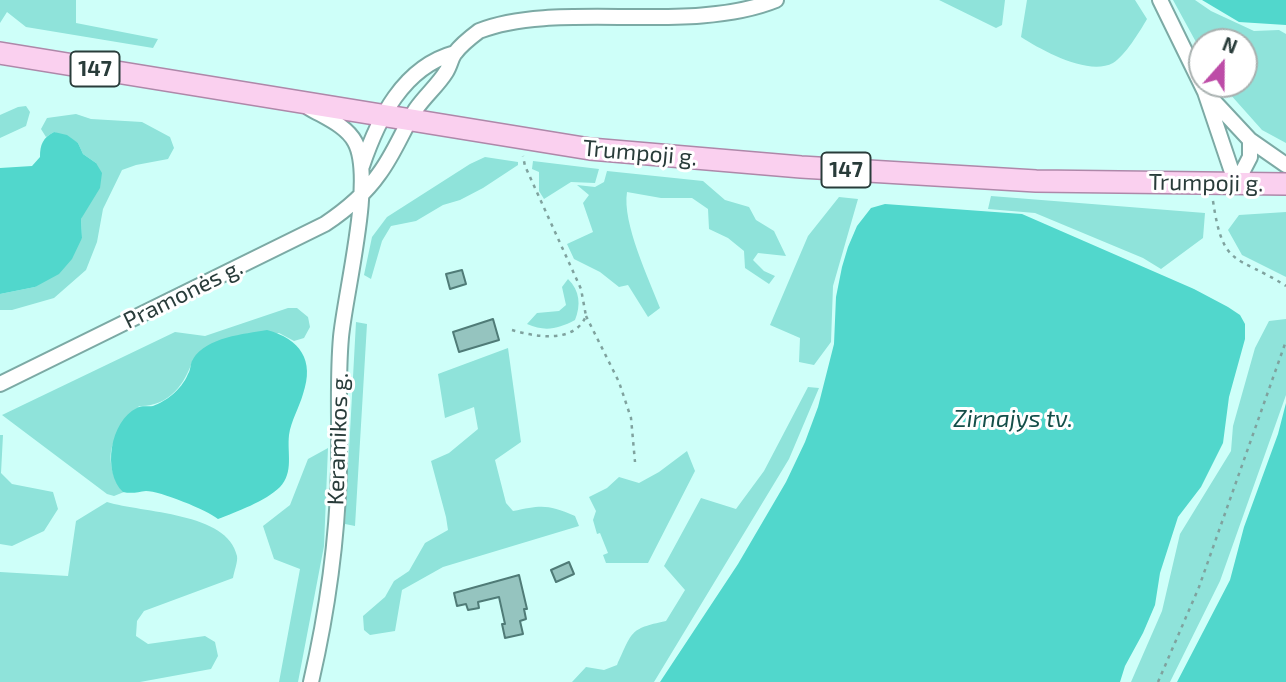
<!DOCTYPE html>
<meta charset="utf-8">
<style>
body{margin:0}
#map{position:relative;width:1286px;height:682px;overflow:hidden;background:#cefff9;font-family:"Exo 2",sans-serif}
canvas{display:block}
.north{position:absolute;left:1188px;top:28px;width:70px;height:70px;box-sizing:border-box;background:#fff;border:2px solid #a9b1b0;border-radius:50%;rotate:21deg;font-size:19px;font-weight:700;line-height:28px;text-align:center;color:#293c3a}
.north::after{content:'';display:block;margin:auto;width:24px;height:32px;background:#bd4ca7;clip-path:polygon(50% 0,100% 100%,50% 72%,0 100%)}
</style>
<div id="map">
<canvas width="1286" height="682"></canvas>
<div class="north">N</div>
</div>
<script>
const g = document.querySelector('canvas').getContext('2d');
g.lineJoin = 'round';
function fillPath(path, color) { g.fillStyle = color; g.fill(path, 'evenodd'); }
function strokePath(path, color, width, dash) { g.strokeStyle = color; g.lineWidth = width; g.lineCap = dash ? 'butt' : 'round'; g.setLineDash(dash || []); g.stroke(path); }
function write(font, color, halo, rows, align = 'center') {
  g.font = font + ' "Exo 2",sans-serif'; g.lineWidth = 6; g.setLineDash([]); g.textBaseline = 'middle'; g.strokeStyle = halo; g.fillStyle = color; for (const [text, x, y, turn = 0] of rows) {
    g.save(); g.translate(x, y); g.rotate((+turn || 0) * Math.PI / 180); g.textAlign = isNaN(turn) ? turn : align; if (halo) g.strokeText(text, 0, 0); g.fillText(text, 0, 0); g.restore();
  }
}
fillPath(new Path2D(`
 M0,0H76V23L158,39L153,48L26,27L7,12L0,23Z
 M939,0H1005L1002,25L996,28Z
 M1027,0H1135L1147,19C1140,31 1125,56 1113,63C1088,76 1043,51 1021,37Z
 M1173,0H1195L1211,11L1254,31L1279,30L1286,34V143L1262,130L1221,84H1244V42H1202V53Z
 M26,106L30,112L26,126L0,138V115L18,107Z
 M76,114L91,119L142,122L170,137L174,148L168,159L136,165L122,170L103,209L97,242L86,270L54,298L12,310H0V294L35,287L82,238L81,219L96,163L83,154L78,143L54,132L46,137L41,129L47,118Z
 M485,157L518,162V165L483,188L460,200L443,205L416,221L391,226L382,241L371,279L364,275L372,237L387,217L470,164Z
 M533,161L599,169L595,183L571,182L544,199L539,191V172L532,169Z
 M607,171L703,181L725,200L749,207L756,220L774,231L786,256L758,253L753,260L764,271L775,276L769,284L745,268L744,251L728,238L709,229L708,209L692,198H661L627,192C622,223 649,279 660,308L648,317L628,285L619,287L600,272L574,259L567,244L593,232L583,203L589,195L577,185L595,187L604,182Z
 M991,196L1205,213L1203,238L1161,269L1143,258L1035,213L988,209Z
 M839,197L858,199L833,286L831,342L814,365L799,362L800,338L770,325L808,236Z
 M1286,212V277L1242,255L1228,230L1239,215Z
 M568,279C580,291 581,305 575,320C558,329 545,332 527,324L537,313L559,311L566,305L562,287Z
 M288,308H297L308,317L310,327L304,338L294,341L279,333L193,359C185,385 168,407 139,406C131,418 119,431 113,444C107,458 113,482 124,492L114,496L107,494L2,415L175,332L205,336Z
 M1286,319V395L1220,581L1170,682H1131L1162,611L1180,534L1231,451L1233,426L1255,348L1269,321Z
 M356,322L367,324L355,526L345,524Z
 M508,348L521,442L495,460L506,503L513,511C541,505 548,504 575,516L579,526L443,567L402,590L395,631L370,635L364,630L363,616L385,597L394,581L409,571L425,543L448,530L446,517L431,461L449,453L478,429L474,407L445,418L438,374Z
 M808,387L819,388L789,459L654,682H572L586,667L604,670L617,665C633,632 628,629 666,621L685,590L664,566L701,498L736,509L764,471Z
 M0,435H3L1,473L12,484L53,492L58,509L44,531L12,546L0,544Z
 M328,448L324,546L298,682H279L300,569L274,559L263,526L290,505L308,459Z
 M687,451L695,471L648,563H606L603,555L608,553L600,533L597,534L593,520L596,511L589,497L607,488L619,477L639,483L659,472Z
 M107,502C142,513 228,512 237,556C238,562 234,571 233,578L144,611L137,621L136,636L148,644L205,636L215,642L218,656L211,669L140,682H0V572L68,576L76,521Z`), '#8fe3da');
fillPath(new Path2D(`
 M1202,0H1286V25L1239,22Z
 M54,132L67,135L78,143L83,154L96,163L102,173L100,188L81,219L82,238L72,259L59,274L35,287L0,294V168L32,166L40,157C40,144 43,138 54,132Z
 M885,204L1022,214L1194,289L1228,307L1240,315L1245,324V339L1229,397L1223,443L1201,487L1178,517L1160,573L1155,605L1143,633L1125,666L1120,682H660L738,564L786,482L805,442L818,407L834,344L836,297L842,267L848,247L857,226L871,208Z
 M267,330C300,339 315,360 303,394C299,408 291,421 289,435C287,453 294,472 280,487C266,501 236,512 218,519C207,510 160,491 146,491C138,492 132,494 123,492C102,472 110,421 137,408C142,405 148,407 153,406C159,404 167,399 172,395C178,390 185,382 188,374C191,370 190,363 193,359C207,337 244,334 267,330Z
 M1286,403V682H1177L1230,580L1244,527L1278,434Z`), '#51d7cc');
const building = new Path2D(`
 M462,270L466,284L450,289L446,274Z
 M493,319L499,340L459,352L453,332Z
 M569,562L574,574L556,582L551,570Z
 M519,575L527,609H524L526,619L520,621L523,634L505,638L502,624H505L499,597L478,602L479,608L468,610L466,604L457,606L454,593Z`);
fillPath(building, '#95c4bf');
strokePath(building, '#4f7b77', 2);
const minor = new Path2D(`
 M1160,0L1205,92L1236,184
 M1208,95L1250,140L1286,165
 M308,107C324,117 346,125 355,142C375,178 345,293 341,337C337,382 340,426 339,471C337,541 327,613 311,682
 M362,166C378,119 403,67 455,53
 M1236,184L1250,157V140
 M0,384L325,224C346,210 365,194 379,174C394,154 403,130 416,109C425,96 438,85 446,72C450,66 451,58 455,53C461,45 471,37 479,31C556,0 690,35 776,0`);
const primary = new Path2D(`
 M0,53L590,149L801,167L1036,181L1286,184`);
strokePath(minor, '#7caaa5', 18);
strokePath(primary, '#ae88a9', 24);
strokePath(new Path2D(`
 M1213,201C1223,269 1236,254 1286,286
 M586,316L619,382L631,418L635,462
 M512,330C536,337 574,344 586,316L581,289L525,166L523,156
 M1158,682L1199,587L1286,341`), '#7fa29e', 2.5, [3.5, 5]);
strokePath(minor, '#fff', 14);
strokePath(primary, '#fad0ef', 21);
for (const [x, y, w] of [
 [95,69,49],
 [846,170,49]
]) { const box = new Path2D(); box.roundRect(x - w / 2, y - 17.5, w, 35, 5); g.fillStyle = '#fff'; g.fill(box); strokePath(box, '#293c3a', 2); }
write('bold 21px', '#293c3a', null, [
 ["147",95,69],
 ["147",846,170]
]);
write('23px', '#293c3a', '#fff', [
 ["Trumpoji g.",640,153,5],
 ["Trumpoji g.",1206,183,1],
 ["Pramonės g.",183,294,-26],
 ["Keramikos g.",338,439,-88]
]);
write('italic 24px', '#154f4a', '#fff', [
 ["Zirnajys tv.",1013,419]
]);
</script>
